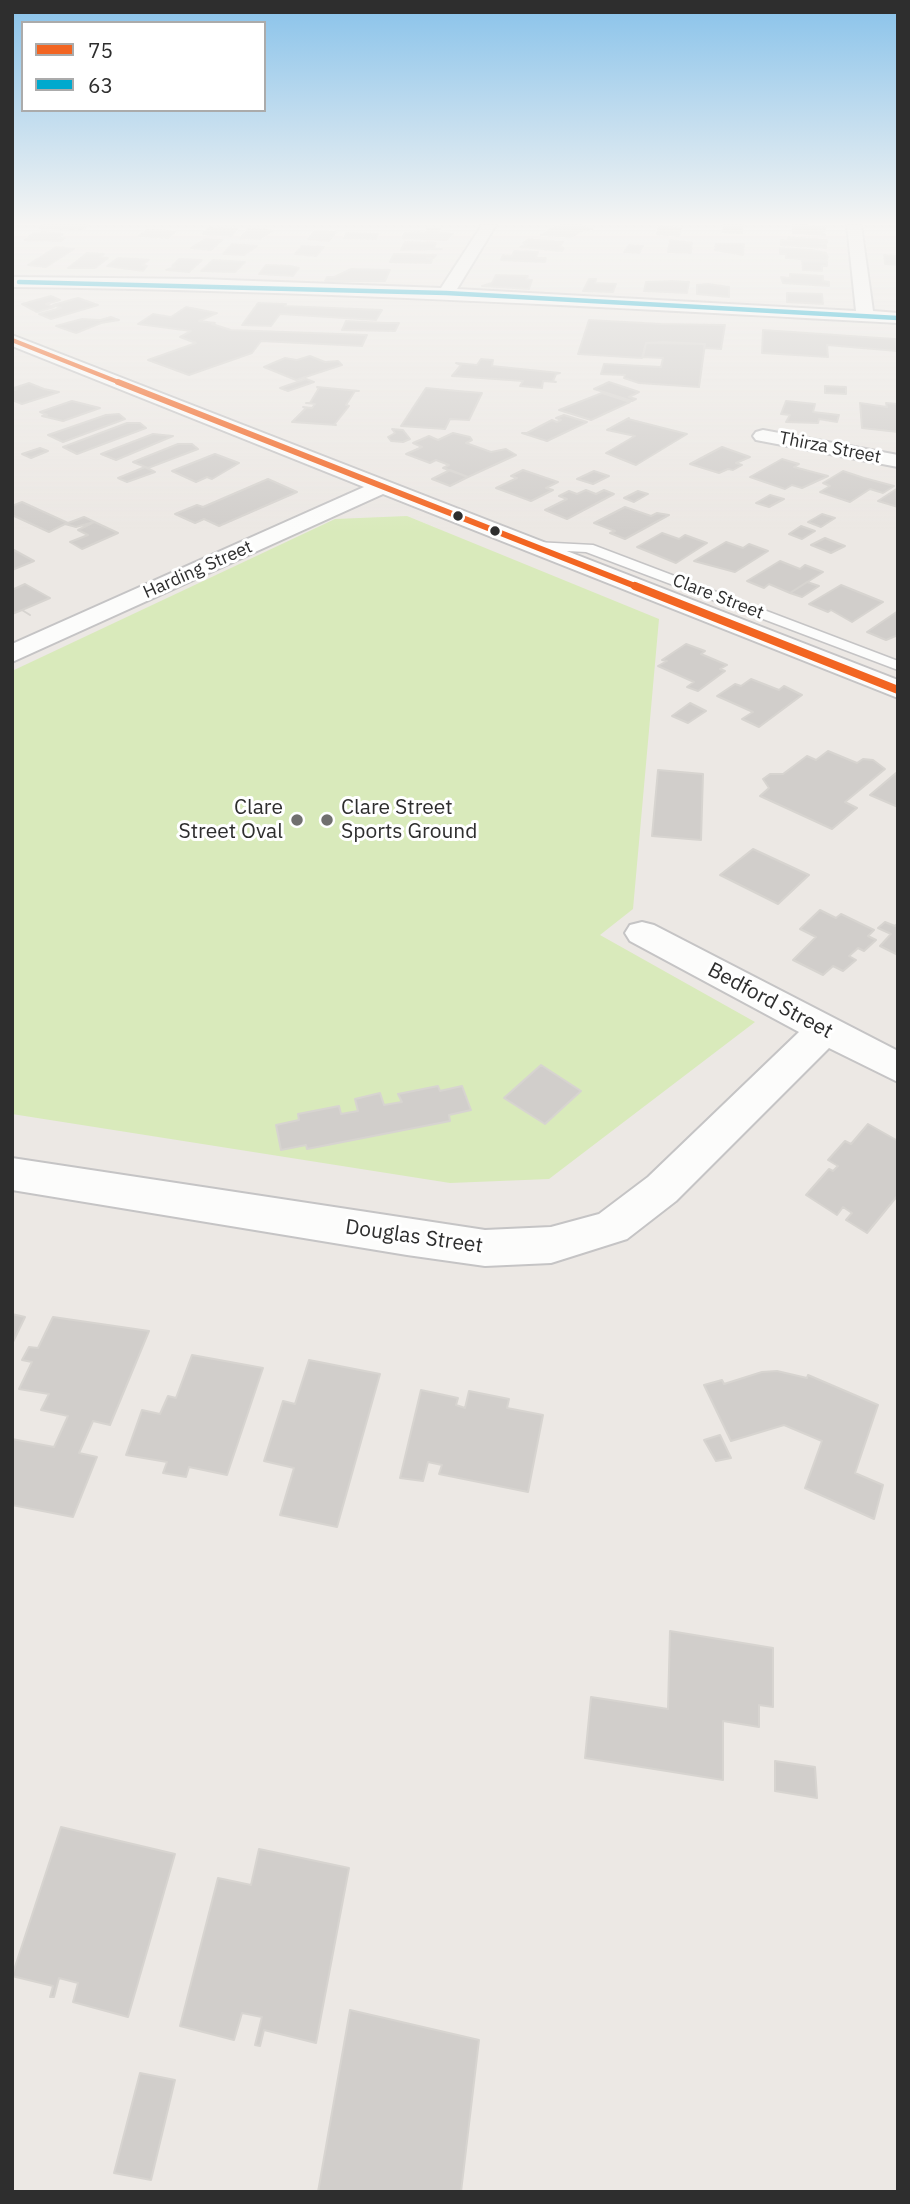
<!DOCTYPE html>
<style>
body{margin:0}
#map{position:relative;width:910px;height:2204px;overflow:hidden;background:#ece8e4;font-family:"IBM Plex Sans",sans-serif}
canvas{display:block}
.frame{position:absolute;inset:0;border:14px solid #2e2e2e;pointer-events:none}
.legend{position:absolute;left:21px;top:21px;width:245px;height:91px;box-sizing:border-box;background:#fff;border:2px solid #ababab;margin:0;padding:9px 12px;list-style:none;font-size:21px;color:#2e2e2e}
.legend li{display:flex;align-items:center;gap:14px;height:35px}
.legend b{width:35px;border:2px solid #ababab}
</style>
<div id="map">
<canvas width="910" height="2204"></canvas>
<div class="frame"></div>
<ul class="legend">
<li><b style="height:9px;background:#f26522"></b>75</li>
<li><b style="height:9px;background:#00a9ce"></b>63</li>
</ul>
</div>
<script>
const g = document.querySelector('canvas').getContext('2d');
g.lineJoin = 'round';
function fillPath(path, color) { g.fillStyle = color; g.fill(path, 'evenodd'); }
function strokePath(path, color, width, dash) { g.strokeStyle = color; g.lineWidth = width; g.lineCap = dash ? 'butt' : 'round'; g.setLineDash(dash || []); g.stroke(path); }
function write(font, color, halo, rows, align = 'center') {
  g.font = font + ' "IBM Plex Sans",sans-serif'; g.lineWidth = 6; g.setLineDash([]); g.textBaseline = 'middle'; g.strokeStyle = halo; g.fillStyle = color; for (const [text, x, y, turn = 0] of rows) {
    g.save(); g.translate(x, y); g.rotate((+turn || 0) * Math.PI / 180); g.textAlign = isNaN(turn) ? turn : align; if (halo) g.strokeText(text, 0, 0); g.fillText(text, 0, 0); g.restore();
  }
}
fillPath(new Path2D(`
 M407,516L659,619L633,909L600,935L755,1022L549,1179L450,1183L12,1114V671L335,519Z`), '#d9eabb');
const building = new Path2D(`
 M43,225H87L83,229L40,228Z
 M563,225H578L592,229L577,232L553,228Z
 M724,225H743L742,233L723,232Z
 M793,225L825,227V231L819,230L825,235L793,233Z
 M659,226L681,228L679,236L657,234Z
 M208,228L237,229L231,236L203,234Z
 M249,229L266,230L272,231L260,239L240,238Z
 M427,229H440L438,232L453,234L446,240L402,238L405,233L426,232Z
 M551,229L578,233L571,237L541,235Z
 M147,230L167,231L175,232L168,238L139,236Z
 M315,231L336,232L329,241L308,239Z
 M45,232L63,234L59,238H65L61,241L25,240L32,234Z
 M347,233L378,234L376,239L344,238Z
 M788,237L827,240V243L820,244H826V248L781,245V240L794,241L788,240Z
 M205,239L222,240L211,250L191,248Z
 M528,239L563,242L559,247L564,248L562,251L520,247L527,244L523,243Z
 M670,240L692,243L691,253L668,252Z
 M405,242L436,243L434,248L442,249L401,250Z
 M232,244L246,245L257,246L244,255L223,254Z
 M716,244H744L743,255L715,250Z
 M629,245L643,246L639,253L624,252Z
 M302,246L324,247L316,256L295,254Z
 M56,247L74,249L46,267L28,265Z
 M780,248L812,250L826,253L828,257L826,261L786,258V254H780Z
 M514,251L538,252L536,258H546L545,262L501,260L503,255L512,256Z
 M87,253L104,254L100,257L108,258L95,268H68Z
 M394,254H408L436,255L434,258H427L432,259L431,263L390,262Z
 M884,255L898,256V265L885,264Z
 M118,258L137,259L149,260L142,265L147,266L143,271L107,266Z
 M179,259L202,260L189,272L166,270L175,267L172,266Z
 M213,260L231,261L245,262L235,272L201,271Z
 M802,261L827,262V266H822V271L803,270Z
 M266,265L290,266L299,268L293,276L259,274Z
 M351,269L390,270L385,281H325L327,277H334Z
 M790,274L823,276V281L829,282V286L783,283L781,277L790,278Z
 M496,275L528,276L526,279L532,280L529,289L482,286L492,283Z
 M589,279H596L595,283L616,284L613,292L583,291Z
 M672,281L689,282L687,293L644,291L646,282Z
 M708,284L729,287V297L697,294V285Z
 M787,293L822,294L823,304L787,302Z
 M51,296L60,300L46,304L54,307L37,312L22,304Z
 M78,298L98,305L51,319L39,314L61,308L53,305Z
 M258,303L286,304L285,306L382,310L376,320L280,314L271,326L242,325Z
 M186,307L217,313L199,321L215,323L212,324L231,330L367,335L362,346L261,341L252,353L189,375L148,360L196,343L180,337L191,331L138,324L153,314L171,317Z
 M111,317L119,320L101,323L76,333L56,326L82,319L100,320Z
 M589,320L661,324L725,325L721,349L704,348L705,344L646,343L642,358L578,354Z
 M346,321L385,323H399L395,331L342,330Z
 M763,330L895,339L897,351L827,345L828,357L762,353Z
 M664,342L705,344L699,387L639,383L624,378L625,375L601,374L604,364L661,367L663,358L643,357L646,343Z
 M310,356L325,362L338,361L342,365L296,380L264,367L285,358L297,360Z
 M481,359L493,360L492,366L560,373L556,374L553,381L556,382L543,381L542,388L520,386L523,381L452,376L461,365L456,363L477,365Z
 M306,379L314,382L288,391L280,388Z
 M609,382L639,392L629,397L636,399L632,401L594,389Z
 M29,383L44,389L59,392L22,404L12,400V391L17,389L14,388Z
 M825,386L846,387V394L825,393Z
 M317,387L359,391H355L346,405L349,406L334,425H336L292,422L306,408L303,407L312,408L315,404L306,403H310L319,388Z
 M426,388L458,391L482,393L469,420L450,419L445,429L401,426Z
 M602,393L630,402L591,420L559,410Z
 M72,401L100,408L63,421L42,416L47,415L40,412Z
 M786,401L815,404L813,412L839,415L837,422L819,419L818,423L786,422L790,415L781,414Z
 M860,403L887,407L886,403L898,404V432L862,428Z
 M119,414L125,419L63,442L48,435L106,415Z
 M564,415L587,422L547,441L522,433H527L552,420L557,422L561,420L556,418Z
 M629,418L628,419L687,434L636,465L606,453L635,436L607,430Z
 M127,423H140L146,428L77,454L63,447Z
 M392,429L403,430L410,439L403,442L391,441L388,437L395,433Z
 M453,433L470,437L472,440L466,443L491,452L506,449L516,455L468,477L443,468L449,465L436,460L430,463L406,454L422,447L413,443L429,436L438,440Z
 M153,434L173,436L116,460L101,454Z
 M178,444H192L198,449L148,468L133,462Z
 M722,447L750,457L736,463L742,465L733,470L728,469L719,473L690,464Z
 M40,448L48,451L31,458L22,454Z
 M215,454L239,463L212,479L207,477L196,482L172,471Z
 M782,459L799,464L794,467L828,476L802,488L792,485L785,489L750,477Z
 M145,467L155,472L127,482L118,478Z
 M450,470L468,477L450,486L432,479Z
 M523,470L558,482L546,488L553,490L531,501L496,488L517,478L511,476Z
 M594,471L609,476L593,484L577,479Z
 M843,471L864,478L894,486L883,493L870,489L850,502L820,492L830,486L823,483Z
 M268,479L297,492L219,526L204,519L195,523L175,514L197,505L203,507Z
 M898,488V507L878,501Z
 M586,490L596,494L604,490L614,494L567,519L545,510L567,499L559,496L569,491L577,494Z
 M638,491L648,494L634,502L624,498Z
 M770,495L784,499L769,507L756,503Z
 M22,502L68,523L84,517L118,533L82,549L70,542L88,535L78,530L94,522L76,527L65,524L49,532L12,515V506Z
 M625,507L651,516L657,513L669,515L625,539L610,533L615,531L594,523Z
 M822,514L835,518L821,527L808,522Z
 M801,526L815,531L802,539L789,534Z
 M662,533L679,539L685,535L707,543L676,563L637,547Z
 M825,538L845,546L831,553L811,545Z
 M726,542L743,548L749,544L768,551L735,572L694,561Z
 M12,549L34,561L12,570Z
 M780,561L800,569L805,565L823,572L790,593L769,584L764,588L747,581Z
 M807,582L819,586L802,597L790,593Z
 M25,584L50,598L22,610L30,615L22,610L12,614V590Z
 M841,585L883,602L852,622L831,610L828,612L809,604Z
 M898,611V635L886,640L867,632Z
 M686,644L705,651L701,654L727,665L720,669L725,671L698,691L687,687L694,682L658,666L667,661L662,660Z
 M751,679L779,690L784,686L802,695L759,727L742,719L753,712L717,696L735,684L741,686Z
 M690,703L706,711L688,723L672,716Z
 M828,751L857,763L863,759L873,760L885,769L845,802L857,808L832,829L760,796L769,788L763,779L770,774H783L807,756L816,760Z
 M658,770L703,774L701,840L652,836Z
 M896,773L898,774V807L870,795Z
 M753,849L809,875L778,904L720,875Z
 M820,910L836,918L841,914L874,930L868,936L876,940L864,951L858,948L849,956L856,960L843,971L833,966L823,975L793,960L816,937L800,929Z
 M885,922L895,926L898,923V955L880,946L891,934L878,928Z
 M541,1065L581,1091L545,1124L504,1098Z
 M438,1086L440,1091L462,1086L471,1110L449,1115L450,1121L307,1149L306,1145L281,1150L276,1125L299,1120L298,1114L339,1106L341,1114L358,1111L355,1099L380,1093L384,1105L402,1102L398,1094Z
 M868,1124L898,1141V1195L867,1233L846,1220L852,1213L843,1207L837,1215L806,1195L829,1169L833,1171L838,1166L828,1160L845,1141L851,1144Z
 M12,1314L25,1317L12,1344Z
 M53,1317L149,1331L110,1425L93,1421L79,1453L97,1457L73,1517L12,1505V1439L54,1447L68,1416L41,1410L49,1394L19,1389L32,1362L22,1360L29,1347L38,1348Z
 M192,1355L263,1368L227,1475L189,1467L186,1477L163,1473L167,1462L126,1455L142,1410L160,1414L168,1396L176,1398Z
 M309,1360L380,1374L337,1527L280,1515L294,1468L264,1461L283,1401L295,1404Z
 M777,1371L807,1378L808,1375L878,1405L855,1473L883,1485L874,1519L805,1488L822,1441L784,1425L731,1441L704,1385L722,1380L724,1384L762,1372Z
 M421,1390L458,1398L456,1405L465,1408L469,1391L509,1399L507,1408L543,1415L528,1492L439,1474L442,1465L428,1462L423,1481L400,1478Z
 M720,1435L731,1458L716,1461L704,1440Z
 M670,1631L773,1648V1707L759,1705V1727L723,1721V1780L585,1758L591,1697L668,1709Z
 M775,1761L815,1767L817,1798L775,1791Z
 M61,1827L175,1854L128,2017L73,2002L78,1983L59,1978L54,1997H50L53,1986L12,1976Z
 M259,1849L349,1868L316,2043L264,2030L260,2046L255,2045L262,2017L242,2013L234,2040L180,2026L218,1878L251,1885Z
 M350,2010L479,2040L461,2192H318Z
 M140,2073L175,2080L151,2180L114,2173Z`);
fillPath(building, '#d1cecb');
strokePath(building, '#d7d4d0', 2);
const lane = new Path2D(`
 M535,542L593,545L898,661V670L586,552L530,549V543Z`);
const street = new Path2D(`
 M482,225H496L457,289L856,311L847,225H861L873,311L898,313V323C603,307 308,290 12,287V277L200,279L441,288Z
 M12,335L898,680V698L383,494L12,662V644L364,487L12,346Z
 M763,430L898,455V467L756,440L753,436L756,432Z
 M642,922L654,925L898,1051V1082L829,1048L676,1201L627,1239L551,1263L485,1266L407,1255L12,1190V1158L485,1230L551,1227L599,1214L648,1177L799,1032L630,941L625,933L630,925Z`);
strokePath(lane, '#c5c4c5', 3);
strokePath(street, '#c5c4c5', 4);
fillPath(lane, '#fcfcfb');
fillPath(street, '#fcfcfb');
strokePath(new Path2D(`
 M12,340L123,384`), '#f26522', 4.5);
strokePath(new Path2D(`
 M118,382L640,588`), '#f26522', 6);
strokePath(new Path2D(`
 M635,586L898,690`), '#f26522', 8);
strokePath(new Path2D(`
 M19,282L446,293L898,318`), '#00a9ce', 4.5);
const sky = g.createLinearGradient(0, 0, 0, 533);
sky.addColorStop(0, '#88c2ea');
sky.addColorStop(0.42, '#f6f5f3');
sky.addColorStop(1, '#f6f5f300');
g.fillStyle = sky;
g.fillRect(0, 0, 910, 533);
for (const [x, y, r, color] of [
 [458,516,6,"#2e2e2e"],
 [495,531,6,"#2e2e2e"],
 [297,820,7,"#706f6e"],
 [327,820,7,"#706f6e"]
]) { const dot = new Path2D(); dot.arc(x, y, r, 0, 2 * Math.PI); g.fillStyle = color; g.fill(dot); strokePath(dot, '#fff', 2.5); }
write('18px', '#2e2e2e', '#fff', [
 ["Thirza Street",830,448,11],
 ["Harding Street",198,570,-24],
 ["Clare Street",718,597,21]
]);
write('21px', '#2e2e2e', '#fff', [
 ["Clare",283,808],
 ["Street Oval",283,832],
 ["Clare Street",341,808,"left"],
 ["Sports Ground",341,832,"left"]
], 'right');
write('21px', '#2e2e2e', '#fff', [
 ["Bedford Street",770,1001,28],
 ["Douglas Street",414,1237,8]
]);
</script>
